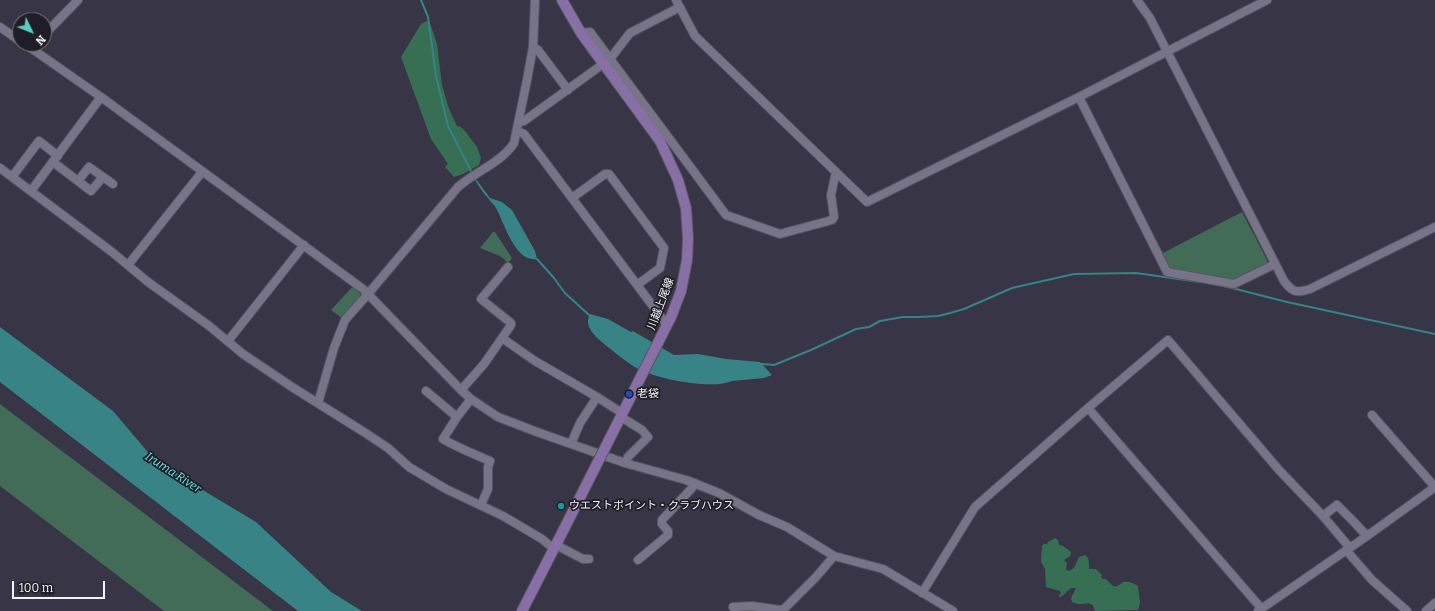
<!DOCTYPE html>
<meta charset="utf-8">
<style>
body{margin:0}
#map{position:relative;width:1435px;height:611px;overflow:hidden;background:#383546;font-family:Bitter,serif}
canvas{display:block}
.north{position:absolute;left:12px;top:12px;width:40px;height:40px;box-sizing:border-box;background:#1f1d25;border:1px solid #75737c;border-radius:50%;rotate:133deg;font-size:11px;font-weight:700;line-height:16px;text-align:center;color:#f5f3fe}
.north::after{content:'';display:block;margin:auto;width:14px;height:18px;background:#58cec0;clip-path:polygon(50% 0,100% 100%,50% 72%,0 100%)}
.scale{position:absolute;left:12px;top:581px;width:93px;height:18px;box-sizing:border-box;border:2px solid #f5f3fe;border-top:0;padding-left:5px;font-size:12px;line-height:14px;white-space:nowrap;color:#f5f3fe;-webkit-text-stroke:3px #1f1d25;paint-order:stroke}
</style>
<div id="map">
<canvas width="1435" height="611"></canvas>
<div class="north">N</div>
<div class="scale">100 m</div>
</div>
<script>
const g = document.querySelector('canvas').getContext('2d');
g.lineJoin = 'round';
function fillPath(path, color) { g.fillStyle = color; g.fill(path, 'evenodd'); }
function strokePath(path, color, width, dash) { g.strokeStyle = color; g.lineWidth = width; g.lineCap = dash ? 'butt' : 'round'; g.setLineDash(dash || []); g.stroke(path); }
function write(font, color, halo, rows, align = 'center') {
  g.font = font + ' Bitter,"Noto Sans JP",serif'; g.lineWidth = 3.5; g.setLineDash([]); g.textBaseline = 'middle'; g.strokeStyle = halo; g.fillStyle = color; for (const [text, x, y, turn = 0] of rows) {
    g.save(); g.translate(x, y); g.rotate((+turn || 0) * Math.PI / 180); g.textAlign = isNaN(turn) ? turn : align; if (halo) g.strokeText(text, 0, 0); g.fillText(text, 0, 0); g.restore();
  }
}
fillPath(new Path2D(`
 M1242,212L1267,260V264L1234,282L1169,270L1161,254Z
 M493,232H495L512,258L508,263L500,256L480,248Z
 M353,286L362,296L342,318L331,310Z
 M0,404L273,611H164L0,486Z`), '#426c57');
fillPath(new Path2D(`
 M429,20L437,44L442,85L449,109L457,126L461,127L465,131L477,147L481,158L479,165L463,174L454,177L445,167L448,164L431,139L401,57L421,24Z
 M1055,538L1058,540L1059,545L1063,546L1071,552L1070,556L1064,560L1067,563L1066,569L1068,571C1075,570 1076,563 1079,557L1085,555C1090,559 1089,563 1089,569H1096L1102,575L1101,577L1103,579H1106C1110,583 1113,589 1119,585C1122,584 1121,582 1125,582C1128,581 1135,584 1138,586L1140,603L1138,610L1095,611L1093,605C1086,601 1082,607 1072,602L1071,598L1076,588H1071L1061,597L1058,596L1061,593L1060,591L1046,587L1045,569L1041,562L1042,546L1044,544H1047L1048,542Z`), '#376f54');
fillPath(new Path2D(`
 M476,179L490,198L502,202L512,210L535,251L537,259C515,263 504,222 496,208C494,204 490,202 488,198C483,193 479,186 475,180Z
 M590,314L608,319L631,332L633,331L674,355L698,354L726,359L760,362L772,375L764,378L732,381C712,390 657,379 638,369C623,360 609,348 596,337C590,330 585,323 590,314Z
 M0,327L113,411L152,457L206,492L256,522L331,592L362,611H298L0,382Z`), '#378386');
strokePath(new Path2D(`
 M421,0L428,17L436,76L448,126L472,173
 M537,259L554,278L559,285L565,293L589,315
 M1220,285L1287,302L1435,334
 M762,364L774,365L811,350L856,329L869,327L880,321L903,317H919L938,316L950,313L964,309L1012,288L1074,274L1136,273L1200,282`), '#378386', 2);
const minor = new Path2D(`
 M676,0L695,36L867,202L1079,97L1267,0
 M1137,0L1150,18L1284,281C1293,293 1297,293 1310,289L1435,227
 M0,27L20,41
 M581,33L590,32L726,215L780,234L832,220L834,217L831,195L836,172
 M44,35L78,0
 M25,44L101,97L363,289L461,390L471,399L498,417L537,432L625,463L686,480L719,493L759,515L787,527L834,556L883,569L953,611
 M533,47L538,50L568,90
 M1079,97L1167,272L1234,284L1275,264
 M519,122L524,121L610,59L630,33L680,7
 M517,131L524,134L667,325
 M53,162L91,191L103,177
 M0,168L112,252L148,282L208,325L243,354L292,387L367,434L388,448L409,467L446,489L503,516L542,539L554,549
 M12,177L39,141L58,156
 M78,181L89,167L113,184
 M31,191L101,97
 M572,198L605,174H609L664,248L660,268L637,285
 M128,265L202,172
 M502,338L535,361L597,397L622,413
 M228,341L304,245
 M461,390L484,364L511,325V323L481,299L508,267
 M426,391L457,417
 M471,399L457,417L443,439C458,448 474,454 490,461L488,467V489L481,505
 M318,403L334,348L345,320L368,294L458,187C476,171 501,163 514,143L527,80L533,47L535,0
 M1088,408L1168,340L1279,470L1323,516L1350,548
 M1372,415L1435,487
 M621,417L642,430L648,437L628,457L625,463
 M571,444L580,423L597,397
 M1323,516L1337,505L1353,521L1367,536
 M556,545L583,559H589
 M1346,550L1372,580L1407,611
 M638,560L668,535V531L662,524V520L692,488L695,483
 M922,593L975,507L1088,408L1261,608
 M733,607L752,606L780,610L784,609L816,577L834,556
 M1258,611L1367,536L1435,487
 M1426,611L1435,603`);
const major = new Path2D(`
 M562,0L581,33L660,141L678,180L686,208L688,239L687,260L681,291L671,317L610,438
 M522,611L564,529`);
strokePath(minor, '#575463', 10);
strokePath(major, '#575463', 12);
strokePath(minor, '#777488', 8);
strokePath(major, '#886fa5', 10);
const majorBridge = new Path2D(`
 M564,529L610,438`);
strokePath(majorBridge, '#575463', 12, []);
strokePath(majorBridge, '#886fa5', 10);
for (const [x, y, r, color] of [
 [629,394,4,"#1a4fb4"],
 [561,506,4,"#0f9aa8"]
]) { const dot = new Path2D(); dot.arc(x, y, r, 0, 2 * Math.PI); g.fillStyle = color; g.fill(dot); strokePath(dot, '#1f1d25', 1.5); }
write('11px', '#f5f3fe', '#1f1d25', [
 ["川越上尾線",661,304,-69]
]);
write('11px', '#f5f3fe', '#1f1d25', [
 ["老袋",637,394],
 ["ウエストポイント・クラブハウス",569,506]
], 'left');
write('italic 12px', '#70e3e7', '#1f1d25', [
 ["Iruma River",173,473,33]
]);
</script>
